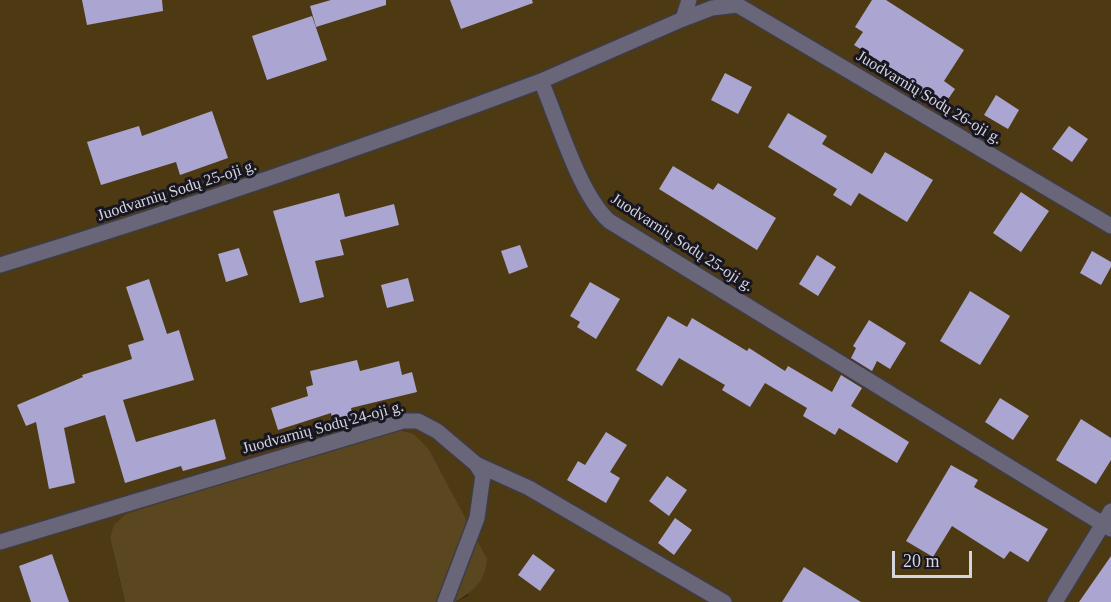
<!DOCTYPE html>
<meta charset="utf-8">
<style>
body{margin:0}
#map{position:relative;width:1111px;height:602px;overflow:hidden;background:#211f2b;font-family:"Times New Roman",serif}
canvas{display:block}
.scale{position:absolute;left:892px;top:551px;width:80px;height:27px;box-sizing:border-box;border:3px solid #d5d5dd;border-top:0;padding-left:8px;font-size:18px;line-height:21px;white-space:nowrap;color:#d5d5dd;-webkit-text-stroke:4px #171621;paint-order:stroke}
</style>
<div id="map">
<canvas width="1111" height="602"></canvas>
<div class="scale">20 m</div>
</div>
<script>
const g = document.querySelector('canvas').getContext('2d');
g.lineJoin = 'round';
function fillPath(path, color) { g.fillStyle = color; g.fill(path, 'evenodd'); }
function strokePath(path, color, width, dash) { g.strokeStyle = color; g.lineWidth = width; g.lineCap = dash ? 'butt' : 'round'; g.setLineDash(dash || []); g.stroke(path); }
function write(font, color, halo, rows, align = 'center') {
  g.font = font + ' "Times New Roman",serif'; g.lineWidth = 6; g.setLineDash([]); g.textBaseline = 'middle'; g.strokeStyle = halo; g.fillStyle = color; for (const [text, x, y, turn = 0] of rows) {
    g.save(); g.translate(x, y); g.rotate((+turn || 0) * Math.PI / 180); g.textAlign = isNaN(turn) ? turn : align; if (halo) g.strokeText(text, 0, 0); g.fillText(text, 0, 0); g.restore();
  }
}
fillPath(new Path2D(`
 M0,0H1111V602H455L469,595L110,538L125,602H0Z`), '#4d3a13');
fillPath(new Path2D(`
 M393,429L414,434L429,450L487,559C486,580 473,592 455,602H125L110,538L114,525L126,514Z`), '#5b471f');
fillPath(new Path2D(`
 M82,0H162L163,11L87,25Z
 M331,0H386V5L316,27L310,6Z
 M450,0H532L533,3L461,29Z
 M872,0H886L964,50L944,81L955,89L940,111L896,82L901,75L854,45L863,32L855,27Z
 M312,16L327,60L267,80L252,36Z
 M725,73L752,87L738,114L711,100Z
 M996,95L1019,110L1008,129L984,115Z
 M212,111L228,158L180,175L176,162L101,185L87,142L139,126L142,136Z
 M788,113L827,136L822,144L872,174L885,152L933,180L907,222L859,193L851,206L833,195L837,189L768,147Z
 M1069,126L1088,139L1072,162L1052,149Z
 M673,166L713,190L718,183L776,218L757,250L659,189Z
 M1021,192L1049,211L1021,252L993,233Z
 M339,193L345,217L394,204L399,225L340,240L344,255L315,261L324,297L300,303L273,211Z
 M520,245L528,267L509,274L501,251Z
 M239,248L248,275L226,282L218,254Z
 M1092,251L1111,262V267L1101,285L1080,273Z
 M817,255L836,267L818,296L799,284Z
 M408,278L414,301L387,308L381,285Z
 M149,279L167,334L179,330L194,380L123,400L136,442L215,419L226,459L183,471L181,466L125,483L105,415L64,428L75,483L49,489L36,422L26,426L17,405L83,377L82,375L132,359L128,345L144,340L126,287Z
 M590,282L620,299L596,339L577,327L580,322L570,316Z
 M970,291L1010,316L980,365L940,341Z
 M668,316L687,327L692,318L747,351L749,348L785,371L788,366L832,392L841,375L862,388L851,406L909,442L897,463L839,428L835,435L803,416L807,408L765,383L750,407L722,390L725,385L679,358L662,386L636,370Z
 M869,320L906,343L890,369L877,361L872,371L851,358L856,348L853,346Z
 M357,360L360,371L399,361L402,375L412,372L417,392L351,408L354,420L333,425L331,413L278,430L271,408L308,396L306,387L313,385L310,371Z
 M1000,398L1029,416L1013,440L985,422Z
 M1081,419L1111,438V460L1096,484L1056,460Z
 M606,432L627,445L610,472L620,478L606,503L567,480L578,461L585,465Z
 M951,465L978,480L974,487L1048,529L1028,562L1010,551L1004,559L952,526L933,557L906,541Z
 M667,476L687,490L669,516L649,501Z
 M675,518L692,530L674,555L658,543Z
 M52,554L69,602H31L19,566Z
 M533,554L555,570L540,591L518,575Z
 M1111,556V602H1079Z
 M804,567L861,602H782Z`), '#aaa5d1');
const minor = new Path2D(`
 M729,0L1111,226
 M683,19L689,0
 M541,81L683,19L712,8L737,5
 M0,265C184,209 362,148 541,81C558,120 579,194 609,221L1111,529
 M0,542L403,421H418L437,431L476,464L529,488L724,602
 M445,602L477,518L483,475L476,464
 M1055,602L1111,511`);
strokePath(minor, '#3e3c47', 18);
strokePath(minor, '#686678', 15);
write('16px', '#d5d5dd', '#171621', [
 ["Juodvarnių Sodų 26-oji g.",929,98,31],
 ["Juodvarnių Sodų 25-oji g.",177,191,-18],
 ["Juodvarnių Sodų 25-oji g.",682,243,33],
 ["Juodvarnių Sodų 24-oji g.",323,428,-15]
]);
</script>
